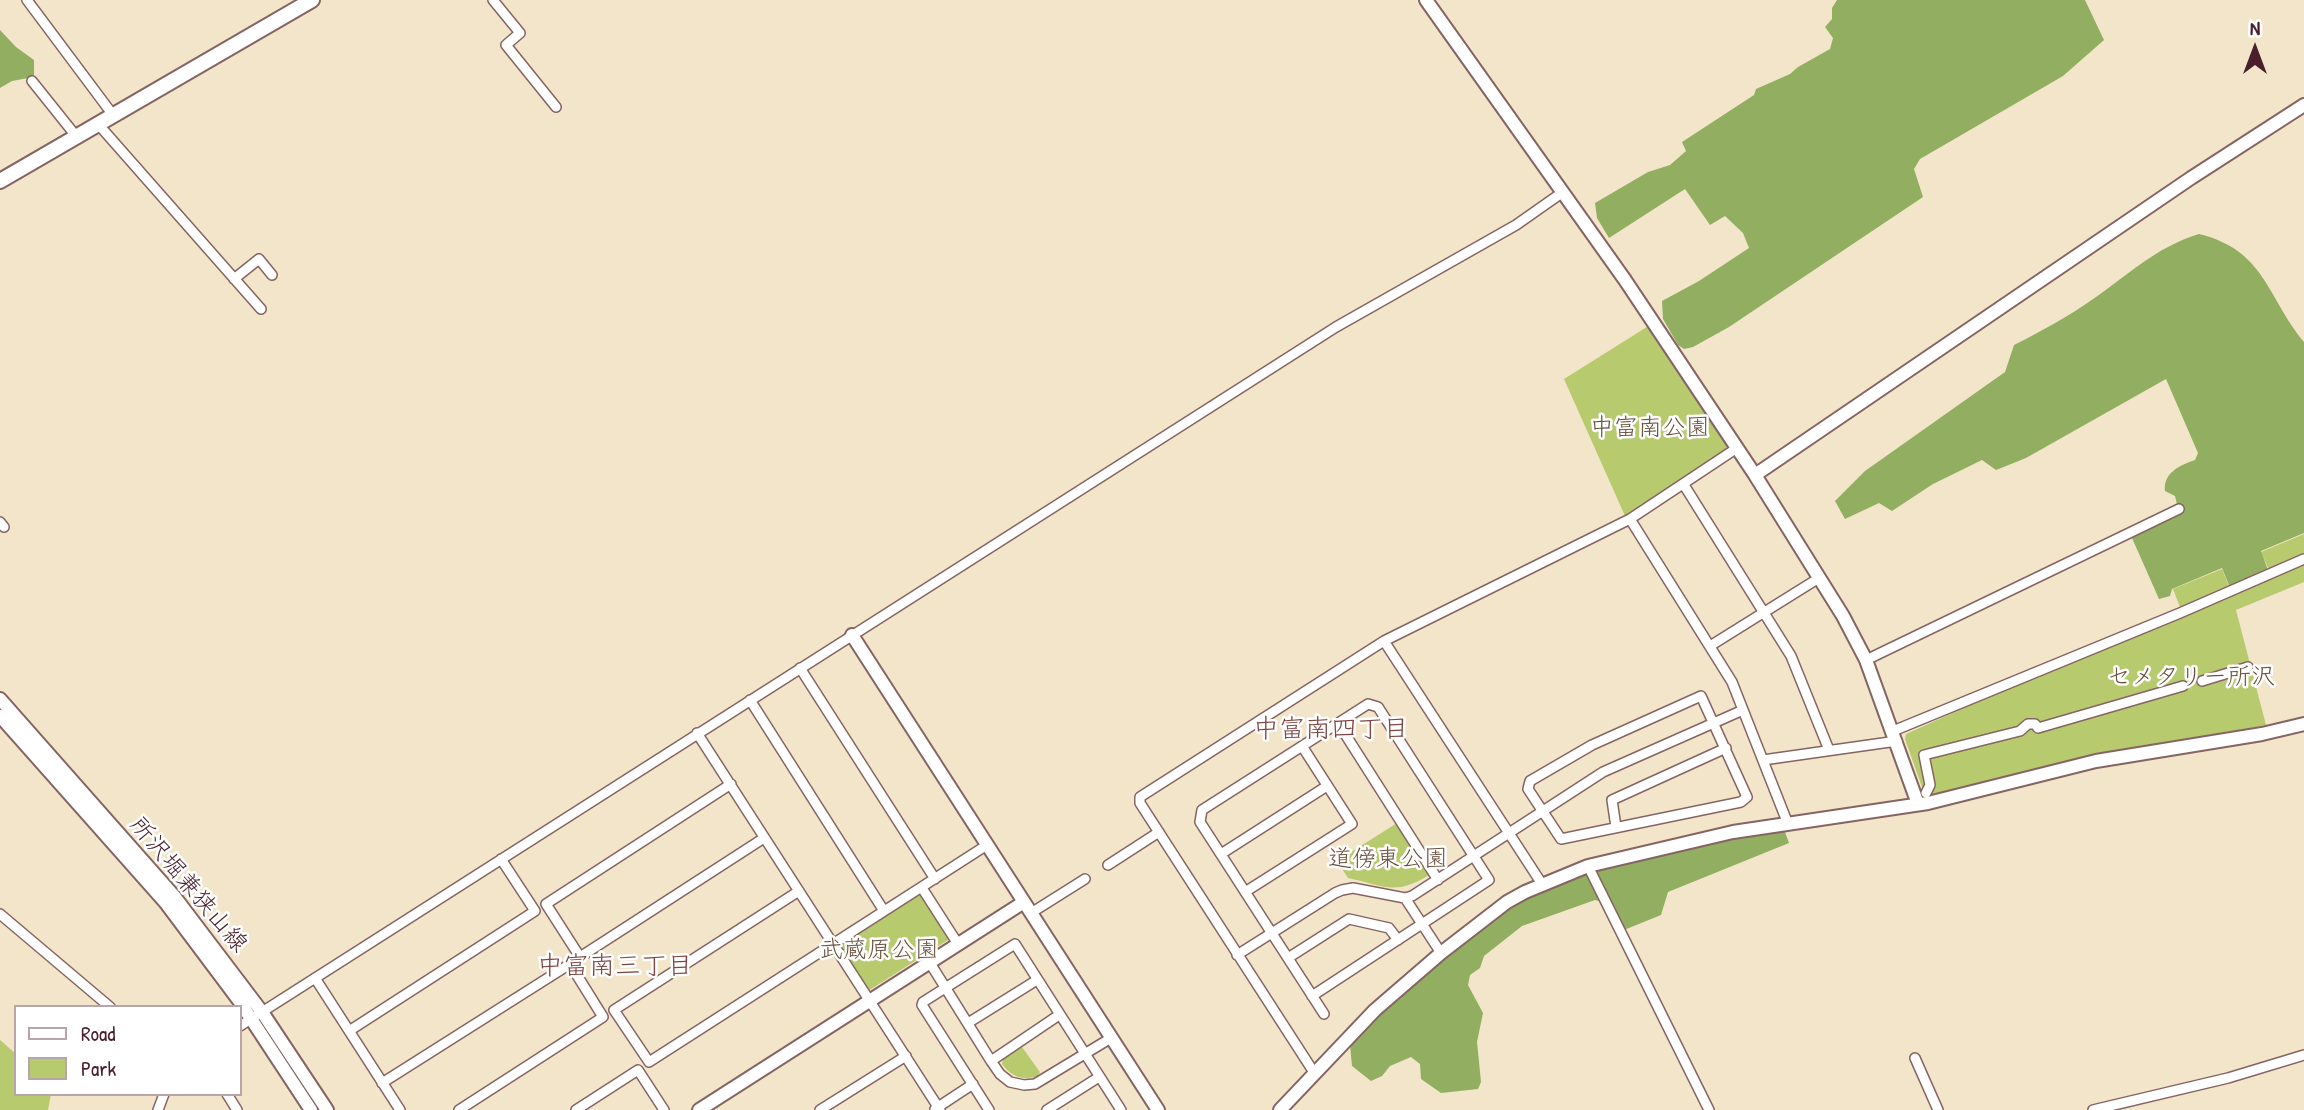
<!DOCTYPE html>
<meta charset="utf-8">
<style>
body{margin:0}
#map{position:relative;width:2304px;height:1110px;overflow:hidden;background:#f3e5ca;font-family:"Patrick Hand",sans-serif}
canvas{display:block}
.legend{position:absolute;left:14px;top:1005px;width:228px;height:91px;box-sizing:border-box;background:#fff;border:2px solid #b7a5aa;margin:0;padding:9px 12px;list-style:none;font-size:21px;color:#4a1f2b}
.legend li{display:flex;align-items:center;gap:14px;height:35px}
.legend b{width:35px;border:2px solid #b7a5aa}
.north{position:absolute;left:2220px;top:14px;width:70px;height:70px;-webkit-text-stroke:5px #fff;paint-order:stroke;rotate:0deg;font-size:19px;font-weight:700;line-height:28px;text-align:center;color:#4a1f2b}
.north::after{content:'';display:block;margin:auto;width:24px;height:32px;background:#4a1f2b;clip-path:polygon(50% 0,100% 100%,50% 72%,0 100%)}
</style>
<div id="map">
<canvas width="2304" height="1110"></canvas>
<ul class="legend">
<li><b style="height:9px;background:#fff"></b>Road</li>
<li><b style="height:19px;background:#b8ca6e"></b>Park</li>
</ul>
<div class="north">N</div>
</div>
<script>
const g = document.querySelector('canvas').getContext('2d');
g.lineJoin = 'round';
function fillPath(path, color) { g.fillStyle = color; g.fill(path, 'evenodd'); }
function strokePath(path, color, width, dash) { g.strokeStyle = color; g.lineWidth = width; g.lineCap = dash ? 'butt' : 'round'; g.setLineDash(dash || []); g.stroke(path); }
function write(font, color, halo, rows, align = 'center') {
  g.font = font + ' "Patrick Hand","Klee One",sans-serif'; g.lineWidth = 5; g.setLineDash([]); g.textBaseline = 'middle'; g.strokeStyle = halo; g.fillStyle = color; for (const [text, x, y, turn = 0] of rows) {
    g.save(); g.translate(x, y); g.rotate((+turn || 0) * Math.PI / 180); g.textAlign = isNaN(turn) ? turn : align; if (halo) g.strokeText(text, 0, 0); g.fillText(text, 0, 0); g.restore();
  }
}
fillPath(new Path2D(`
 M1650,325L1730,445V449L1625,516L1564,379Z
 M2304,534V582L2236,610L2266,725L1930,796L1923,790L1905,739L1906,734L2017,684L2183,615L2173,589L2222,569L2231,591L2270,572L2261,552Z
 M1397,823L1429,875C1395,896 1385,886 1348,878L1337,861Z
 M919,894L922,895L951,938L868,991L839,944Z
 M0,1040L16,1054V1094H51L48,1110H0Z
 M1022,1047L1040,1072L1038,1076C1022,1081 1012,1077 1002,1064L1003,1059Z`), '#b8ca6e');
fillPath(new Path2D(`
 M1837,0H2085L2104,40L2063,76L1920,159L1914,169L1923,197L1729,327L1693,347L1684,349L1678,345L1663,319L1662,301L1699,281L1749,248L1743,233L1725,216L1710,225L1685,189L1609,238L1597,218L1595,203L1648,172L1670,165L1686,151L1682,142L1754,95L1756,89L1790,74L1798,67L1830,49L1833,38L1825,27L1832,19V8Z
 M0,30L16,47L34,60V77L12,81L0,88Z
 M2199,234C2265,250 2267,297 2304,342V533L2261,551L2269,573L2231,590L2222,568L2172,589L2170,596L2159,599L2132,538L2179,513L2175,496L2165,491C2163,473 2180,465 2195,460L2198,453L2166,379L2026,458L1996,470L1982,460L1933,484L1892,511L1879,503L1845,519L1835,501L1865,471L2005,372L2014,345C2046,329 2078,311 2107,289C2138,266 2161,246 2199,234Z
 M1767,832H1785L1789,843L1668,892L1661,915L1624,930L1612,904L1595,900L1522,926L1484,956L1480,968L1470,975L1468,985L1483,1013L1477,1042L1481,1082L1478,1089L1441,1093L1421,1079L1420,1064L1411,1057L1390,1066L1382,1076L1371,1081L1352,1066L1350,1045C1389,997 1440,959 1491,923C1503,914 1516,903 1530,896C1604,863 1688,846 1767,832Z`), '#92ae61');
const street = new Path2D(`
 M27,0L113,115
 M493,0L520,33L506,45L556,107
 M32,81L76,136
 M98,124L261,309
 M234,279L259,259L272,275
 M1684,485L1791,656L1829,750
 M1630,519L1732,682L1788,824
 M0,522L4,527
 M1384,641L1542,884
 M1710,646L1819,578
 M1866,660L2179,509
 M800,668L935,879
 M2202,681L2248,667
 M1701,696L1747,797L1741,802L1561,839L1528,789L1530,781L1592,745Z
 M750,700L884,911
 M1338,723L1438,880
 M1893,731L2180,613L2304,559
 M697,733L940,1110
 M1763,760L1897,741
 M731,784L546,904L580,957L764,838
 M1926,793L1930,785L1924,755L2020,731L2028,724H2035L2038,728L2183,686
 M1616,827L1612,800L1726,748
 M1221,854L1327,786
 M1108,865L1159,832
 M1588,866L1709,1110
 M922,888L958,944
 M799,891L614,1010L649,1062L987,845
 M1245,892L1352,824L1302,746
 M1405,898L1412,896L1603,772L1743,710
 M1031,913L1085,879
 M0,914L110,1007
 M1237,955L1335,893L1342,890L1353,888L1405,898L1441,953
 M1288,958L1349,919L1389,928L1398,940
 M930,963L991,1061L1000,1074L1010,1082L1024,1085L1035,1084L1111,1038
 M315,978L400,1110
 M1312,996L1489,880L1378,707L1368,704L1202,810L1200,822C1241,886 1283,950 1324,1014
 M968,1023L1037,980
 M240,1026L1336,327L1516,225L1563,192
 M349,1031L535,911L501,859
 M1915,1058L1938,1110
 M991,1061L1059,1015
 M1315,1074L1140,803V797L1384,641L1630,519L1737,448
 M382,1083L570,964L603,1017L459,1110
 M227,1094L237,1110
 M935,1109L973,1084
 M158,1110L164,1094
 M576,1110L638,1070L664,1110
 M820,1110L906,1056
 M989,1110L922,1005L923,1002L1015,944L1121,1110
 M1047,1110L1099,1077
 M2093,1110L2228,1078L2304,1055`);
const secondary = new Path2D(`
 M1426,0L1625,280L1755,475L1843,616L1866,660L1918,804
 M1755,475L2191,178L2304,105
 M852,635L1158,1110
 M0,699L174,896L262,1012L327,1110
 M0,716L165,902L240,1002L311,1110
 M699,1110L1024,902
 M1280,1110L1375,1010L1441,953L1507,902L1525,892L1588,866L1733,832L1928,803L2096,761L2262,734L2304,724`);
const primary = new Path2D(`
 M0,181L312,0`);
strokePath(street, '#856463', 12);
strokePath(secondary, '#856463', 16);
strokePath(primary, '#856463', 18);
strokePath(street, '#fff', 9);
strokePath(secondary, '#fff', 12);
strokePath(primary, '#fff', 14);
write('24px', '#6b523f', '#fff', [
 ["中富南公園",1650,429],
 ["セメタリー所沢",2191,678],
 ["道傍東公園",1388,860],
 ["武蔵原公園",879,951]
]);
write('24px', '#4a1f2b', '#fff', [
 ["所沢堀兼狭山線",188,885,50]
]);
write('26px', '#7f4743', '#fff', [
 ["中富南四丁目",1331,730],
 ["中富南三丁目",615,967]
]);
</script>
